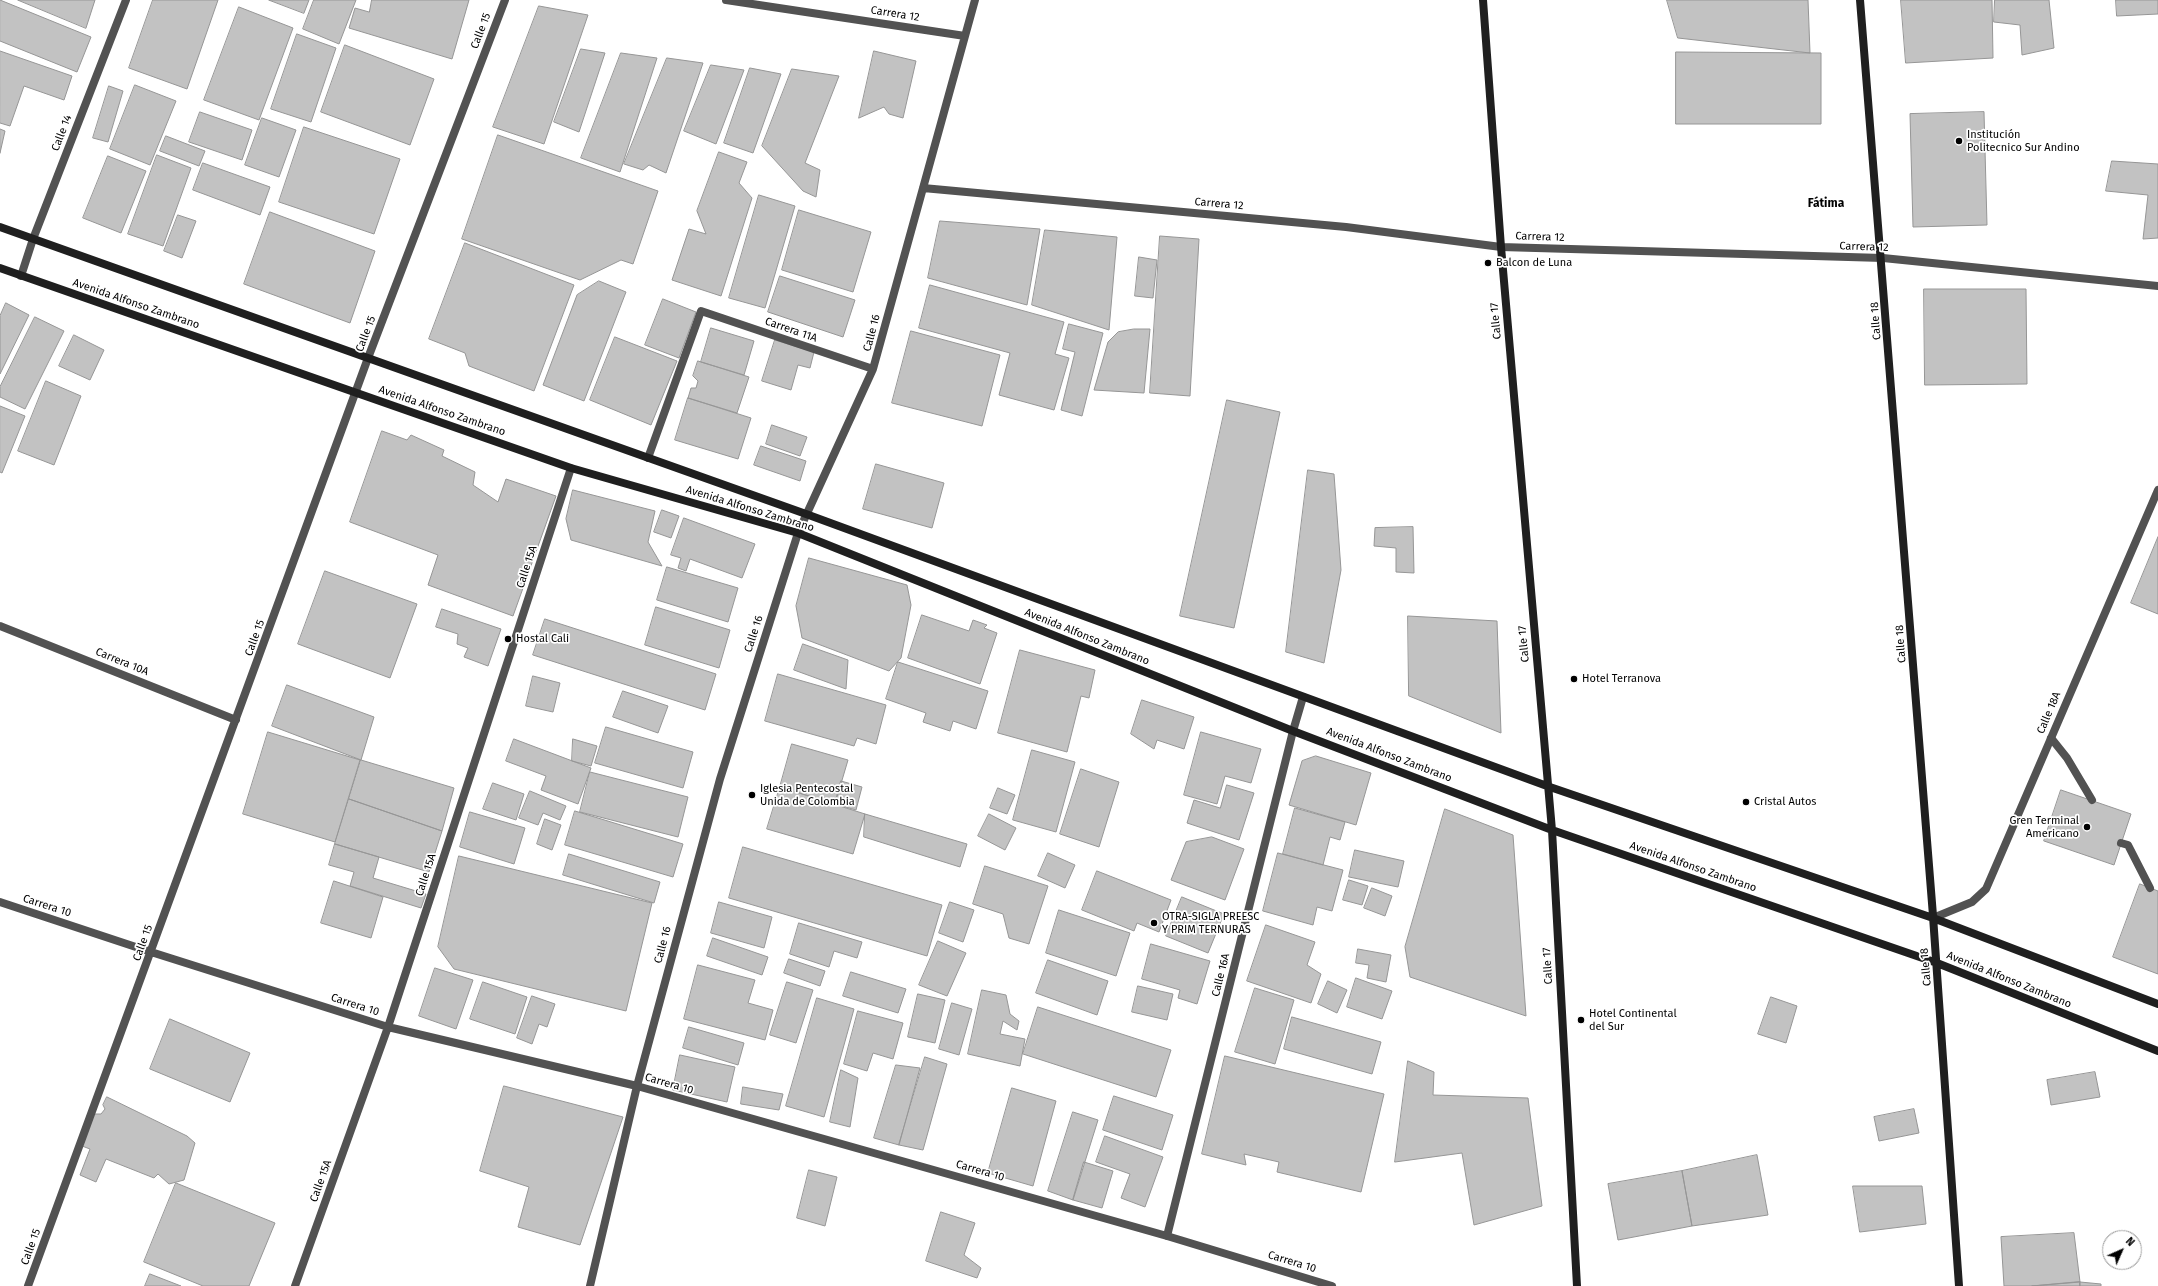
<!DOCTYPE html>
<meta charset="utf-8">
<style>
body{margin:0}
#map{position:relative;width:2158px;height:1286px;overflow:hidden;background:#fff;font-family:"Fira Sans",sans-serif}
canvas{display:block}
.north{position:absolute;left:2102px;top:1230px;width:40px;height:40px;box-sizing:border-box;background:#fff;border:1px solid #999;border-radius:50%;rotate:45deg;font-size:11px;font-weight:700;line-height:16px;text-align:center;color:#000}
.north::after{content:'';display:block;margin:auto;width:14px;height:18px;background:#000;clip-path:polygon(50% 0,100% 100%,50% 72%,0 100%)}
</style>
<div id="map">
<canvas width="2158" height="1286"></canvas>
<div class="north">N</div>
</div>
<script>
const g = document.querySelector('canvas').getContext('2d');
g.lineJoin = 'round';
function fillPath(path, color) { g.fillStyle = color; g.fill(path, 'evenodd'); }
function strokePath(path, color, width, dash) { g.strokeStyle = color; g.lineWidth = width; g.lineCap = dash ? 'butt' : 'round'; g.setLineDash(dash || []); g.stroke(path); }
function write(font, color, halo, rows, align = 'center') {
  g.font = font + ' "Fira Sans",sans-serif'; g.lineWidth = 3.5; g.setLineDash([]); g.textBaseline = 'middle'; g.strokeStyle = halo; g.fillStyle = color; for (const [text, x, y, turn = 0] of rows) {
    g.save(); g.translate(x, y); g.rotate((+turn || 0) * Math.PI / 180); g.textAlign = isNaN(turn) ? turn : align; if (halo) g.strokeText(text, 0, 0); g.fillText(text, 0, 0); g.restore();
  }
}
const building = new Path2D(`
 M0,0L91,37L77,72L0,41Z
 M18,0H95L86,28Z
 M153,0H218L187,89L129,68Z
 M269,0H309L304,13Z
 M314,0H356L339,44L303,29Z
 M372,0H469L452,59L349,28L355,8L369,12Z
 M1667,0H1808L1810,53L1678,38Z
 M1901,0H1992L1993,58L1906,63Z
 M1995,0H2049L2054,48L2022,55L2020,25L1994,22Z
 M2116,0H2158V14L2117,16Z
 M539,6L588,15L544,144L493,127Z
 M239,7L293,28L259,120L204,100Z
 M297,34L336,48L311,122L271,109Z
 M345,45L434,79L410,145L321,112Z
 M581,49L605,53L579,132L554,122Z
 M0,51L72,76L64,100L24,86L10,126L0,123Z
 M874,51L916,61L903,118L889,114L884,107L859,118Z
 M1676,52L1821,53V124H1676Z
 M621,53L657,58L620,172L581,158Z
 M667,58L703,63L666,173L649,165L643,170L624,164Z
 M711,65L744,70L716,144L684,131Z
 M750,68L781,74L753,153L724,143Z
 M792,69L839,76L805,163L820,170L816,197L803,191L762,146Z
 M135,85L176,101L150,165L110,149Z
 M109,86L123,91L108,142L93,138Z
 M200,112L252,130L242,160L189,142Z
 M1984,112L1987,225L1913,227L1910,114Z
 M262,118L296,130L279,177L245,165Z
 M304,127L400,159L374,234L279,202Z
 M0,129L5,131L0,153Z
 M498,135L658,191L633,264L621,260L580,280L462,239Z
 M166,136L205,151L199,166L160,151Z
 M719,152L747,162L739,183L752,198L721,296L672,280L689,229L706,234L697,211Z
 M157,155L191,168L163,246L128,234Z
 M108,156L146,171L121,233L83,218Z
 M2112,161L2158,164V238L2143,239L2148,195L2106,191Z
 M203,163L270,187L260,215L193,190Z
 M759,195L795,206L765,308L729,298Z
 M799,210L871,232L853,292L782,270Z
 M270,212L375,251L350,323L244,284Z
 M178,215L196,221L182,258L164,251Z
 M940,221L1040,229L1027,305L928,278Z
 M1045,230L1117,237L1109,330L1032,305Z
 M1160,236L1199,239L1190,396L1150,393Z
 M465,243L574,285L534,391L469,366L465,353L429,339Z
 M1139,257L1157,260L1153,298L1135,296Z
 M780,276L855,300L843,337L768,312Z
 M599,281L626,292L584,401L543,385L577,295Z
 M930,285L1064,322L1055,354L1069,358L1054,410L999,395L1010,353L919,328Z
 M1924,289H2026L2027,384L1925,385Z
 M663,299L696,312L679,358L645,345Z
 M6,303L29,315L0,374V316Z
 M35,317L64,331L25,409L0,397V387Z
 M1069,324L1103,333L1082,416L1061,410L1075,352L1063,349Z
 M711,328L754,341L744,375L701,362Z
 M1134,329H1150L1144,393L1094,390L1108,342L1118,332Z
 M911,331L1000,355L982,426L892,403Z
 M74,335L104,350L90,380L59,366Z
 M615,337L677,361L651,425L590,400Z
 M775,340L814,352L810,368L798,365L791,390L762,381Z
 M698,361L749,377L737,413L688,398L691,388H696L698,381L693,376Z
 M46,381L81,396L54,465L18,451Z
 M688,398L751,418L738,459L675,440Z
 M1227,400L1280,412L1234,628L1180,616Z
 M0,406L25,416L2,473L0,472Z
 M772,425L807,437L800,456L766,444Z
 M382,431L407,440L411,435L444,450L442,456L475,472L473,485L498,502L506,479L556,496L513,616L428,585L438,555L350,522Z
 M761,446L806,461L800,481L754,465Z
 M876,464L944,483L932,528L863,509Z
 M1308,470L1334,474L1341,570L1324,663L1286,652Z
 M573,490L655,511L648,542L662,566L571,540L566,519Z
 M662,510L679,516L671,538L654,532Z
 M684,518L755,544L742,578L690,559L686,571L678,568L681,558L671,555Z
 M1413,527L1414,573L1396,572V548L1374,546L1375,528Z
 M2158,537V614L2131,603Z
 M809,558L907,585L911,605L901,658L889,671L802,638L796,606Z
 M667,567L738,588L728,622L657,600Z
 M325,571L417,604L390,678L298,644Z
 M656,607L730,630L719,668L645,645Z
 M442,609L501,629L488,666L464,657L468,648L457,644L458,634L436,627Z
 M922,615L969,631L973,620L987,625L984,628L997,633L980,684L908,658Z
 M1408,616L1497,621L1501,733L1409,696Z
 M545,619L716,674L705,710L533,655Z
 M803,644L848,660L846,689L794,670Z
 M1020,650L1095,670L1089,698L1081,696L1067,752L998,733Z
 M898,662L988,691L976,729L953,721L950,731L923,722L926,713L886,699Z
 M778,674L886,705L876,744L857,738L854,746L765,721Z
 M533,676L560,683L553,712L526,706Z
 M287,685L374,717L361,760L272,726Z
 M623,691L668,706L658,733L613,717Z
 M1142,700L1194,717L1184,749L1157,740L1154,749L1131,734Z
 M606,727L693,752L683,788L595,763Z
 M268,732L360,760L335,842L243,814Z
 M1201,732L1261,749L1251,783L1225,776L1217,804L1184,795Z
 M514,739L591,768L578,804L541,790L546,776L506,761Z
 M573,739L597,746L591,766L572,761Z
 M792,744L848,760L835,804L780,787Z
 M1032,750L1075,762L1056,832L1013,820Z
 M1316,756L1371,773L1356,825L1289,805L1302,761Z
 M361,760L454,788L442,831L349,799Z
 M1081,769L1119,782L1099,847L1060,834Z
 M590,772L688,797L678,837L580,812Z
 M841,781L862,787L856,810L835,804Z
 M493,783L524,794L516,820L483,809Z
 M1227,785L1254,793L1239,840L1187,823L1194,800L1220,808Z
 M780,787L865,814L853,854L767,829Z
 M998,788L1015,795L1007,814L990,808Z
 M2061,790L2131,814L2114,865L2044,841Z
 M530,791L566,806L560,820L543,813L538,825L519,818Z
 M349,799L442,831L429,872L335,844Z
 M1295,808L1345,822L1340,840L1330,837L1323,865L1283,854Z
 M1445,809L1513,835L1526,1016L1410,977L1405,947Z
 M575,811L683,844L673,877L565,845Z
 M470,812L525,828L514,864L460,847Z
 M865,814L967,844L960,867L864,837Z
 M989,814L1016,828L1005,850L978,836Z
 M545,819L561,825L552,850L537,844Z
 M1212,837L1244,849L1225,900L1171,880L1186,842Z
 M335,844L379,857L373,878L426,894L421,908L350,886L354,872L329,865Z
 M743,847L942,905L927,956L729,898Z
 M1355,850L1404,861L1398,887L1349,877Z
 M1048,853L1075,865L1065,888L1038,876Z
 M1278,853L1343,870L1332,911L1317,907L1313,925L1263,911Z
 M569,854L660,882L654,903L563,875Z
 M459,856L652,903L626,1011L454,969L438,947Z
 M985,866L1048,886L1029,944L1009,938L1003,914L973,904Z
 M1097,871L1171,900L1159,932L1137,923L1134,931L1082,910Z
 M1349,880L1368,886L1362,905L1343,900Z
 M334,881L383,897L371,938L321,923Z
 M2140,884L2158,891V974L2113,957Z
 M1372,888L1392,896L1385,916L1364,908Z
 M1182,897L1224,914L1208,953L1166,936Z
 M719,902L772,917L764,948L711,933Z
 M950,902L974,910L963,942L939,933Z
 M1059,910L1130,933L1116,976L1046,953Z
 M799,923L862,942L857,958L834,951L829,967L790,954Z
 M1266,925L1315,942L1307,965L1321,974L1311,1003L1247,981Z
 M713,938L768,957L762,975L707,956Z
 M938,941L966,953L947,996L919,985Z
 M1151,944L1210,961L1197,1004L1178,998L1180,990L1142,979Z
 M1358,949L1391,955L1386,982L1367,978L1369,965L1356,963Z
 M789,959L825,971L820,986L784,973Z
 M1048,960L1108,981L1097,1015L1036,993Z
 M698,965L755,980L748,1003L773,1010L765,1040L684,1019Z
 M435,968L473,980L456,1029L419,1016Z
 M851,972L906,989L898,1013L843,996Z
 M1356,978L1392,991L1382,1019L1347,1007Z
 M1328,981L1347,990L1337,1013L1318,1004Z
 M483,982L527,997L515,1034L470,1019Z
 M787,982L813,990L796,1043L770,1035Z
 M1138,986L1173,994L1167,1020L1132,1012Z
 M1255,988L1294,1000L1275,1064L1235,1052Z
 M982,990L1006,995L1010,1014L1019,1021L1017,1030L1003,1021L1000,1034L1025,1039L1020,1066L968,1054Z
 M918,994L945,1000L935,1043L908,1037Z
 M532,996L555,1004L547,1027L539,1024L532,1044L517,1038Z
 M1771,997L1797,1006L1786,1043L1758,1034Z
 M817,998L854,1009L824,1117L786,1106Z
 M952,1003L972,1009L959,1055L939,1049Z
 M1038,1007L1171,1050L1156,1097L1023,1054Z
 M858,1011L903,1023L893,1059L873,1053L867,1071L844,1064Z
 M1292,1017L1381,1042L1372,1074L1284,1049Z
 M170,1019L250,1053L230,1102L150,1069Z
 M689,1027L744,1043L738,1065L683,1048Z
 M680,1055L735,1067L727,1102L673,1090Z
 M1225,1056L1384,1094L1361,1192L1277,1172L1279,1162L1244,1154L1246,1165L1202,1154Z
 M925,1057L947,1064L923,1150L899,1145Z
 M1408,1061L1434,1072L1433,1095L1528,1098L1542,1206L1474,1225L1462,1153L1395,1162Z
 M896,1065L920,1068L899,1145L874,1138Z
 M841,1070L858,1078L850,1127L830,1122Z
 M2095,1072L2100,1097L2051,1105L2047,1080Z
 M504,1086L623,1117L580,1245L518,1227L529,1187L480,1171Z
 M743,1087L783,1094L779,1110L741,1104Z
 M1012,1088L1056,1101L1033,1186L988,1173Z
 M1114,1096L1173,1115L1162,1150L1103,1130Z
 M107,1097L187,1136L195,1143L184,1180L169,1184L158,1174L154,1178L106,1159L96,1182L80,1175L90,1149L82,1146L94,1114H101L105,1109L103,1105Z
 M1914,1109L1919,1133L1879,1141L1874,1117Z
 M1073,1112L1098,1120L1073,1200L1048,1191Z
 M1105,1136L1163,1157L1145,1207L1121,1198L1130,1174L1096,1162Z
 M1757,1155L1768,1215L1692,1226L1682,1171Z
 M1084,1162L1113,1171L1102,1208L1073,1200Z
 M809,1170L837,1177L825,1226L797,1218Z
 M1682,1171L1692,1226L1618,1240L1608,1184Z
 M176,1183L275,1223L249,1286H203L144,1262Z
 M1853,1186H1922L1926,1224L1860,1232Z
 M941,1212L975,1223L964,1255L981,1268L977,1278L926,1261Z
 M2074,1233L2080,1282L2032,1286H2004L2001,1237Z
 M150,1274L181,1286H145Z
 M2080,1282L2101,1284V1286H2080Z
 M2080,1282V1286H2032Z`);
fillPath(building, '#c2c2c2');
strokePath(building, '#969696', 1);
strokePath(new Path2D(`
 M2051,738L2067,758L2092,800
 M2121,843L2128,845L2150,888`), '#525252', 8);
strokePath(new Path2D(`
 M726,0L965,36
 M923,188L1346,227L1501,247L1883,258L2158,286
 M21,276L33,239L126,0
 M648,458L701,311L873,369
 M0,626L236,720
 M0,902L151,952L388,1027L637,1086L1167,1236L1332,1286
 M1933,918L1972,902L1986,889L2158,490
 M1167,1236L1293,731L1303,697
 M28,1286L368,358L505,0
 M295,1286L388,1027L571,468
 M590,1286L637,1086L720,779L798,533L873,369L975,0`), '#525252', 8);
strokePath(new Path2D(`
 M1483,0L1501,247L1552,830L1577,1286
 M1860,0C1897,428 1930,857 1959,1286
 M0,227L806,514L1547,786L1933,918L2158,1004
 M0,268L571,468L798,533L1293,731L1552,830L1937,963L2158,1051`), '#1f1f1f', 8);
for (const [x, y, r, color] of [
 [1959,141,4,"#000"],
 [1488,263,4,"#000"],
 [508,639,4,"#000"],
 [1574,679,4,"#000"],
 [752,795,4,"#000"],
 [1746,802,4,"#000"],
 [2087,827,4,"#000"],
 [1154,923,4,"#000"],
 [1581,1020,4,"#000"]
]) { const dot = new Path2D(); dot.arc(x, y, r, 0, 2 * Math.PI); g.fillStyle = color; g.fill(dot); strokePath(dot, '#fff', 1.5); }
write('11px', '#000', '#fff', [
 ["Carrera 12",895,14,9],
 ["Calle 15",481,31,-69],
 ["Calle 14",62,133,-69],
 ["Carrera 12",1219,204,5],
 ["Carrera 12",1540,237,2],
 ["Carrera 12",1864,247,2],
 ["Avenida Alfonso Zambrano",136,304,19],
 ["Calle 17",1496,321,-95],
 ["Calle 18",1876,321,-94],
 ["Carrera 11A",791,330,19],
 ["Calle 16",872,333,-75],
 ["Calle 15",366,334,-69],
 ["Avenida Alfonso Zambrano",442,411,19],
 ["Avenida Alfonso Zambrano",750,509,17],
 ["Calle 15A",527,567,-72],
 ["Calle 16",754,634,-72],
 ["Avenida Alfonso Zambrano",1087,637,22],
 ["Calle 15",255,638,-70],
 ["Calle 17",1524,644,-95],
 ["Calle 18",1901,644,-94],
 ["Carrera 10A",122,662,22],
 ["Calle 18A",2049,713,-67],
 ["Avenida Alfonso Zambrano",1389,755,21],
 ["Avenida Alfonso Zambrano",1693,867,19],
 ["Calle 15A",426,875,-72],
 ["Carrera 10",47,906,18],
 ["Calle 15",143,943,-70],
 ["Calle 16",663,945,-75],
 ["Calle 17",1548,966,-93],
 ["Calle 18",1926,967,-95],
 ["Calle 16A",1221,975,-76],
 ["Avenida Alfonso Zambrano",2009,980,22],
 ["Carrera 10",355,1005,18],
 ["Carrera 10",669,1084,16],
 ["Carrera 10",980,1171,16],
 ["Calle 15A",321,1181,-70],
 ["Calle 15",31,1247,-70],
 ["Carrera 10",1292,1262,17]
]);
write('11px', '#000', '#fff', [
 ["Institución",1967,135],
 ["Politecnico Sur Andino",1967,148],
 ["Balcon de Luna",1496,263],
 ["Hostal Cali",516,639],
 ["Hotel Terranova",1582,679],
 ["Iglesia Pentecostal",760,789],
 ["Unida de Colombia",760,802],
 ["Cristal Autos",1754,802],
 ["Gren Terminal",2079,821,"right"],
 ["Americano",2079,834,"right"],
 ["OTRA-SIGLA PREESC",1162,917],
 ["Y PRIM TERNURAS",1162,930],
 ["Hotel Continental",1589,1014],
 ["del Sur",1589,1027]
], 'left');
write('bold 12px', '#000', '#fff', [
 ["Fátima",1826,204]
]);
</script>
